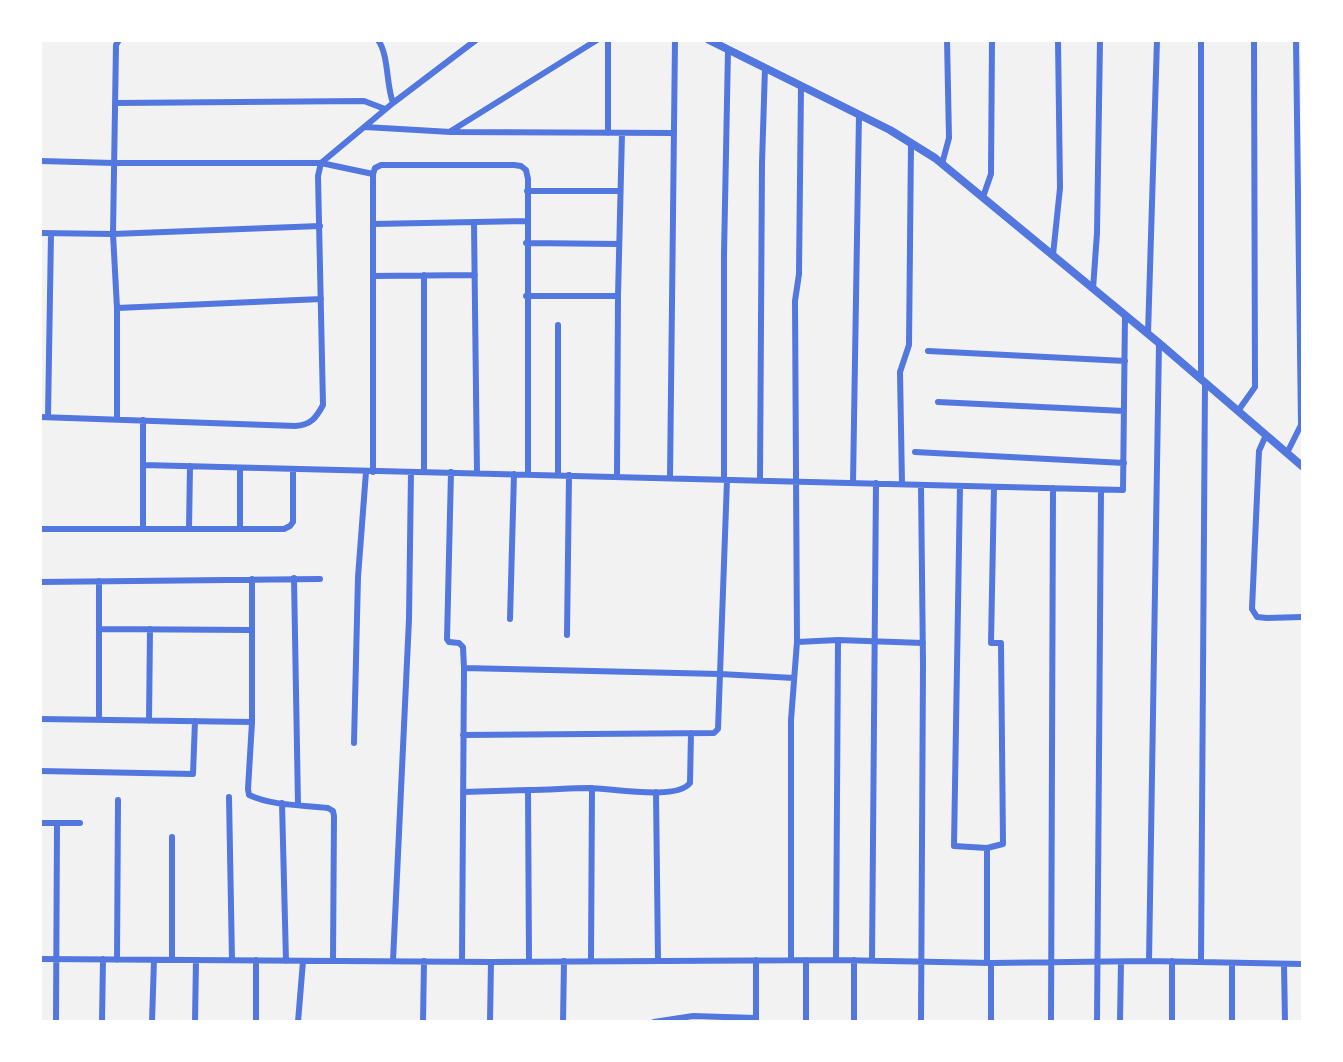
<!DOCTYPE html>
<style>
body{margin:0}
#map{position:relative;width:1343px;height:1062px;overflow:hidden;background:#f2f2f2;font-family:Poppins,sans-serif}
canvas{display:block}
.frame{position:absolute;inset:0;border:42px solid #fff;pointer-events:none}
</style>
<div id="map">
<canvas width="1343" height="1062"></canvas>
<div class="frame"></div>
</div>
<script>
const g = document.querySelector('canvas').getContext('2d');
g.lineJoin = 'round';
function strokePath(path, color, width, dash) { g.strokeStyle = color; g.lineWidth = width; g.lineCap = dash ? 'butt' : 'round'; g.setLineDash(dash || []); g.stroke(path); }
strokePath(new Path2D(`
 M378,40C389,55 386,85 393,103
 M608,40V133
 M116,103L364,101L385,109
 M365,127L451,132L674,133
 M451,131L597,40
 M40,161L114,163H321L373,174
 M942,164L949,138L947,40
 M527,191H620
 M983,197L991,174L992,40
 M474,223L477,473
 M373,224L526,221
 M40,233L113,234L320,226
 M526,243L619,244
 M1053,255L1060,188L1058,40
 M373,276L475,275
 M1093,289L1097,233L1100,40
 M526,296H618
 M117,308L321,299
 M558,325V475
 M1148,334L1157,40
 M928,351L1125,361
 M1201,379V40
 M938,402L1124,411
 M1238,411L1255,387L1254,40
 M40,417L295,426C311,425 316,418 323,405L318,176L321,163L393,103L476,40
 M48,417L51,234
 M117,419V308L113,234L116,45L119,40
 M143,420V465L1123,490L1125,315
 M1266,435L1259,451L1252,609L1257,617L1267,618L1302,617
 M915,452L1124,463
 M1287,453L1301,425L1296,40
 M240,468V529
 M424,471V275
 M373,472V174L375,168L381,165H514L521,166L526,170L528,179V474
 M451,472L447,639L449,642L459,643L463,647L464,668
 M617,476L618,296L622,133
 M670,478L675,40
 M724,479V255L728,50
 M760,480L762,163L765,68
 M853,483L859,114
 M902,484L900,372L909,345L911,143
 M960,486L954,846L987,848
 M40,529H143V465
 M143,529H284L290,526L293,522V469
 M189,529L190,466
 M294,578L298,805
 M252,579V722L248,789L249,795C273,806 302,805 328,808L333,811L334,816L333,960
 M99,581V720
 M40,582L320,579
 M510,619L514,474
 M99,629L252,630
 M567,635L569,475
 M797,642L838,640L923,643
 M40,719L252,722
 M149,721L150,629
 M463,735L714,733L718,729L727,480
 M354,743L358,577L366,472
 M40,771L193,774L195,721
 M463,792L528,790
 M656,792L658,961
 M229,797L232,960
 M282,803L286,961
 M40,823H80
 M40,959L491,962L836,960L991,963L1149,961L1302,964
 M117,960L118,800
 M172,960V837
 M791,960V720L797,642L795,301L799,274L801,86
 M806,960V1022
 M836,960L838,640
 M854,960V1022
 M872,960L876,483
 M393,961L409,619L411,472
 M462,961L464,668L720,674L794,678
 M529,961L528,790C549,790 569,788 589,788C611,788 676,801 690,783L691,733
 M591,961L592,788
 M1149,961L1159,343
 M1201,962L1205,382
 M987,963V848L1003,844L1001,643H991L994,487
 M991,963V1022
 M1284,964L1285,1022
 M756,1021V960
 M56,1022L57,823
 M102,1022L103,959
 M152,1022L154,960
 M195,1022L196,960
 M256,1022V960
 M298,1022L303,961
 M423,1022L424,961
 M490,1022L491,962
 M563,1022L564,961
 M654,1022L693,1016L756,1018
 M921,1022L923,664L921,485
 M1051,1022L1053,488
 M1097,1022L1101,490
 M1120,1022L1121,962
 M1172,1022V961
 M1232,1022V963`), '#5277de', 6);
strokePath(new Path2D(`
 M709,40L890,130L935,158L1159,343L1302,466`), '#5277de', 8);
</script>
